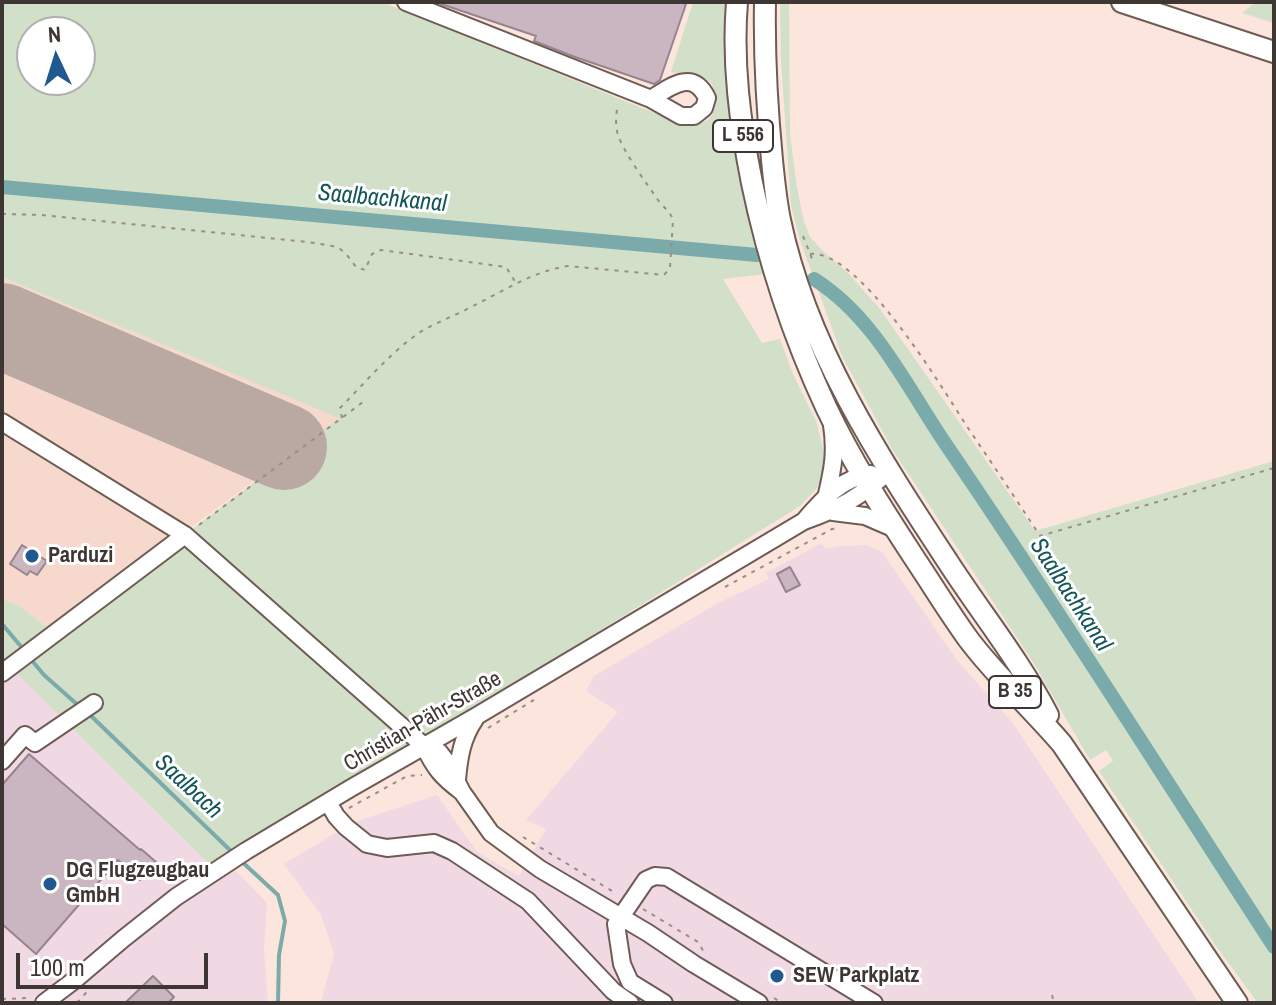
<!DOCTYPE html>
<meta charset="utf-8">
<style>
body{margin:0}
#map{position:relative;width:1276px;height:1005px;overflow:hidden;background:#fbe5dc;font-family:"Archivo Narrow",sans-serif}
canvas{display:block}
.frame{position:absolute;inset:0;border:4px solid #3e3633;pointer-events:none}
.north{position:absolute;left:16px;top:16px;width:80px;height:80px;box-sizing:border-box;background:#fff;border:2px solid #b2afad;border-radius:50%;rotate:356deg;font-size:22px;font-weight:700;line-height:32px;text-align:center;color:#3e3633}
.north::after{content:'';display:block;margin:auto;width:28px;height:36px;background:#205990;clip-path:polygon(50% 0,100% 100%,50% 72%,0 100%)}
.scale{position:absolute;left:16px;top:953px;width:192px;height:36px;box-sizing:border-box;border:4px solid #3e3633;border-top:0;padding-left:10px;font-size:24px;line-height:28px;white-space:nowrap;color:#3e3633;-webkit-text-stroke:6px #fff;paint-order:stroke}
</style>
<div id="map">
<canvas width="1276" height="1005"></canvas>
<div class="frame"></div>
<div class="north">N</div>
<div class="scale">100 m</div>
</div>
<script>
const g = document.querySelector('canvas').getContext('2d');
g.lineJoin = 'round';
function fillPath(path, color) { g.fillStyle = color; g.fill(path, 'evenodd'); }
function strokePath(path, color, width, dash) { g.strokeStyle = color; g.lineWidth = width; g.lineCap = dash ? 'butt' : 'round'; g.setLineDash(dash || []); g.stroke(path); }
function write(font, color, halo, rows, align = 'center') {
  g.font = font + ' "Archivo Narrow",sans-serif'; g.lineWidth = 6; g.setLineDash([]); g.textBaseline = 'middle'; g.strokeStyle = halo; g.fillStyle = color; for (const [text, x, y, turn = 0] of rows) {
    g.save(); g.translate(x, y); g.rotate((+turn || 0) * Math.PI / 180); g.textAlign = isNaN(turn) ? turn : align; if (halo) g.strokeText(text, 0, 0); g.fillText(text, 0, 0); g.restore();
  }
}
fillPath(new Path2D(`
 M2,277L340,418L51,630L18,605L2,599Z`), '#f6d8cc');
fillPath(new Path2D(`
 M822,543L825,549L841,546L866,545L882,552L957,660L1012,722L1199,1003H321L334,953L321,915L284,864L354,822L437,795L477,852L519,876L546,829L526,820L618,712L586,691L594,676L718,603L769,579L766,573Z
 M13,670L215,870L228,863L267,903L264,950L268,1003H2V678Z`), '#f1d9e4');
fillPath(new Path2D(`
 M2,2H382L679,123C686,123 697,125 704,122C717,118 719,93 711,83C710,82 703,77 701,76C691,70 681,75 671,72L693,2H729C728,47 725,93 732,137C738,184 752,230 767,274L723,279L762,343L780,339L793,374L816,421L827,463L817,488L800,506L215,870L10,667L339,418L2,277ZM32,32H80V80H32Z
 M780,2H789L790,135L797,188L804,222L810,237L824,252L848,273L880,309L1035,531L1274,461V1003H1258L1216,946L1099,771L1113,761L1106,750L1090,760L1033,662L892,449L842,356L800,240L791,206L781,60Z
 M1256,2H1274V23L1242,13Z
 M2,599L18,605L51,630L2,667Z`), '#d2e0c9');
strokePath(new Path2D(`
 M2,624L24,650
 M29,657L44,675L80,707
 M87,712L233,853
 M239,859L278,895L285,921L279,955L278,1003`), '#7baaab', 4);
strokePath(new Path2D(`
 M2,187L757,255
 M814,279C877,319 908,390 949,449C1061,613 1166,781 1274,947`), '#7baaab', 14);
strokePath(new Path2D(`
 M2,326L284,447`), '#baa8a2', 86);
const building = new Path2D(`
 M441,2H680L686,4L660,80L654,84L575,57L534,41L536,36L441,4Z
 M22,545L47,561L37,575L30,571L27,575L10,564Z
 M790,567L800,585L786,592L777,574Z
 M29,754L140,850L141,849L156,862L140,880L118,860L36,954L2,924V785Z
 M153,976L174,997L168,1003H125Z`);
fillPath(building, '#cab6c1');
strokePath(building, '#97848f', 2);
const minor = new Path2D(`
 M406,2L651,99L681,116H694L704,108L707,98C693,69 671,86 651,99
 M2,422L185,535L424,746C435,769 442,777 462,792
 M827,494C833,468 836,452 832,425
 M833,512L865,516L895,529
 M804,521C823,499 841,478 871,474
 M2,673L185,535
 M424,746L432,747L439,752L446,761L462,792L491,833L540,869L648,933L694,964L759,1003
 M2,761L25,735L35,743L94,703
 M457,780C459,757 462,738 475,719
 M328,802L336,816L346,827L367,844L387,848L434,843L452,851L528,901L613,991L630,1003
 M44,1003L76,979L123,939L176,897L246,851L351,788L475,717L804,521C841,508 860,497 889,471
 M664,1003L630,982L622,964L616,924L646,880L655,876L667,877L874,1003`);
const major = new Path2D(`
 M737,2C732,63 740,123 752,183C768,260 793,336 826,407C851,460 883,510 915,559C933,586 950,614 969,640C997,677 1032,709 1062,744L1237,1003
 M765,2C764,55 767,108 772,160C774,180 776,201 780,220C806,346 879,457 948,562C981,613 1020,661 1048,715
 M1122,2L1274,52`);
strokePath(minor, '#6e5c54', 20);
strokePath(major, '#6e5c54', 24);
strokePath(new Path2D(`
 M2,214L41,215L308,242L338,247L347,255L356,267L365,270L372,254L381,250L506,267L516,283
 M803,236L813,261
 M810,254C859,249 941,386 966,425C991,462 1016,499 1040,536L1274,468
 M342,418L340,408C364,384 388,355 416,335C433,323 453,317 471,307C502,292 533,271 568,266L664,275L670,268L673,220C670,211 663,207 658,200C647,184 624,153 618,135C615,126 616,113 618,104
 M199,525L363,402
 M725,587L832,529L839,528
 M488,728L537,698
 M349,808L407,776L422,775
 M523,837L617,894
 M643,909L698,942L705,954
 M1052,995L1054,1003
 M774,998L782,1003
 M2,999L29,998
 M77,1003L92,986`), '#9b8c86', 2, [4, 6]);
strokePath(minor, '#fff', 16);
strokePath(major, '#fff', 20);
for (const [x, y, r, color] of [
 [32,556,8,"#205990"],
 [50,884,8,"#205990"],
 [777,976,8,"#205990"]
]) { const dot = new Path2D(); dot.arc(x, y, r, 0, 2 * Math.PI); g.fillStyle = color; g.fill(dot); strokePath(dot, '#fff', 3); }
for (const [x, y, w] of [
 [743,136,60],
 [1015,692,52]
]) { const box = new Path2D(); box.roundRect(x - w / 2, y - 16, w, 32, 6); g.fillStyle = '#fff'; g.fill(box); strokePath(box, '#3e3633', 2); }
write('bold 20px', '#3e3633', null, [
 ["L 556",743,136],
 ["B 35",1015,692]
]);
write('bold 22px', '#3e3633', '#fff', [
 ["Parduzi",48,556],
 ["DG Flugzeugbau",66,871],
 ["GmbH",66,896],
 ["SEW Parkplatz",793,976]
], 'left');
write('22px', '#3e3633', '#fff', [
 ["Christian-Pähr-Straße",423,722,-30]
]);
write('italic 24px', '#135759', '#fff', [
 ["Saalbachkanal",382,199,5],
 ["Saalbachkanal",1070,595,57],
 ["Saalbach",188,787,43]
]);
</script>
